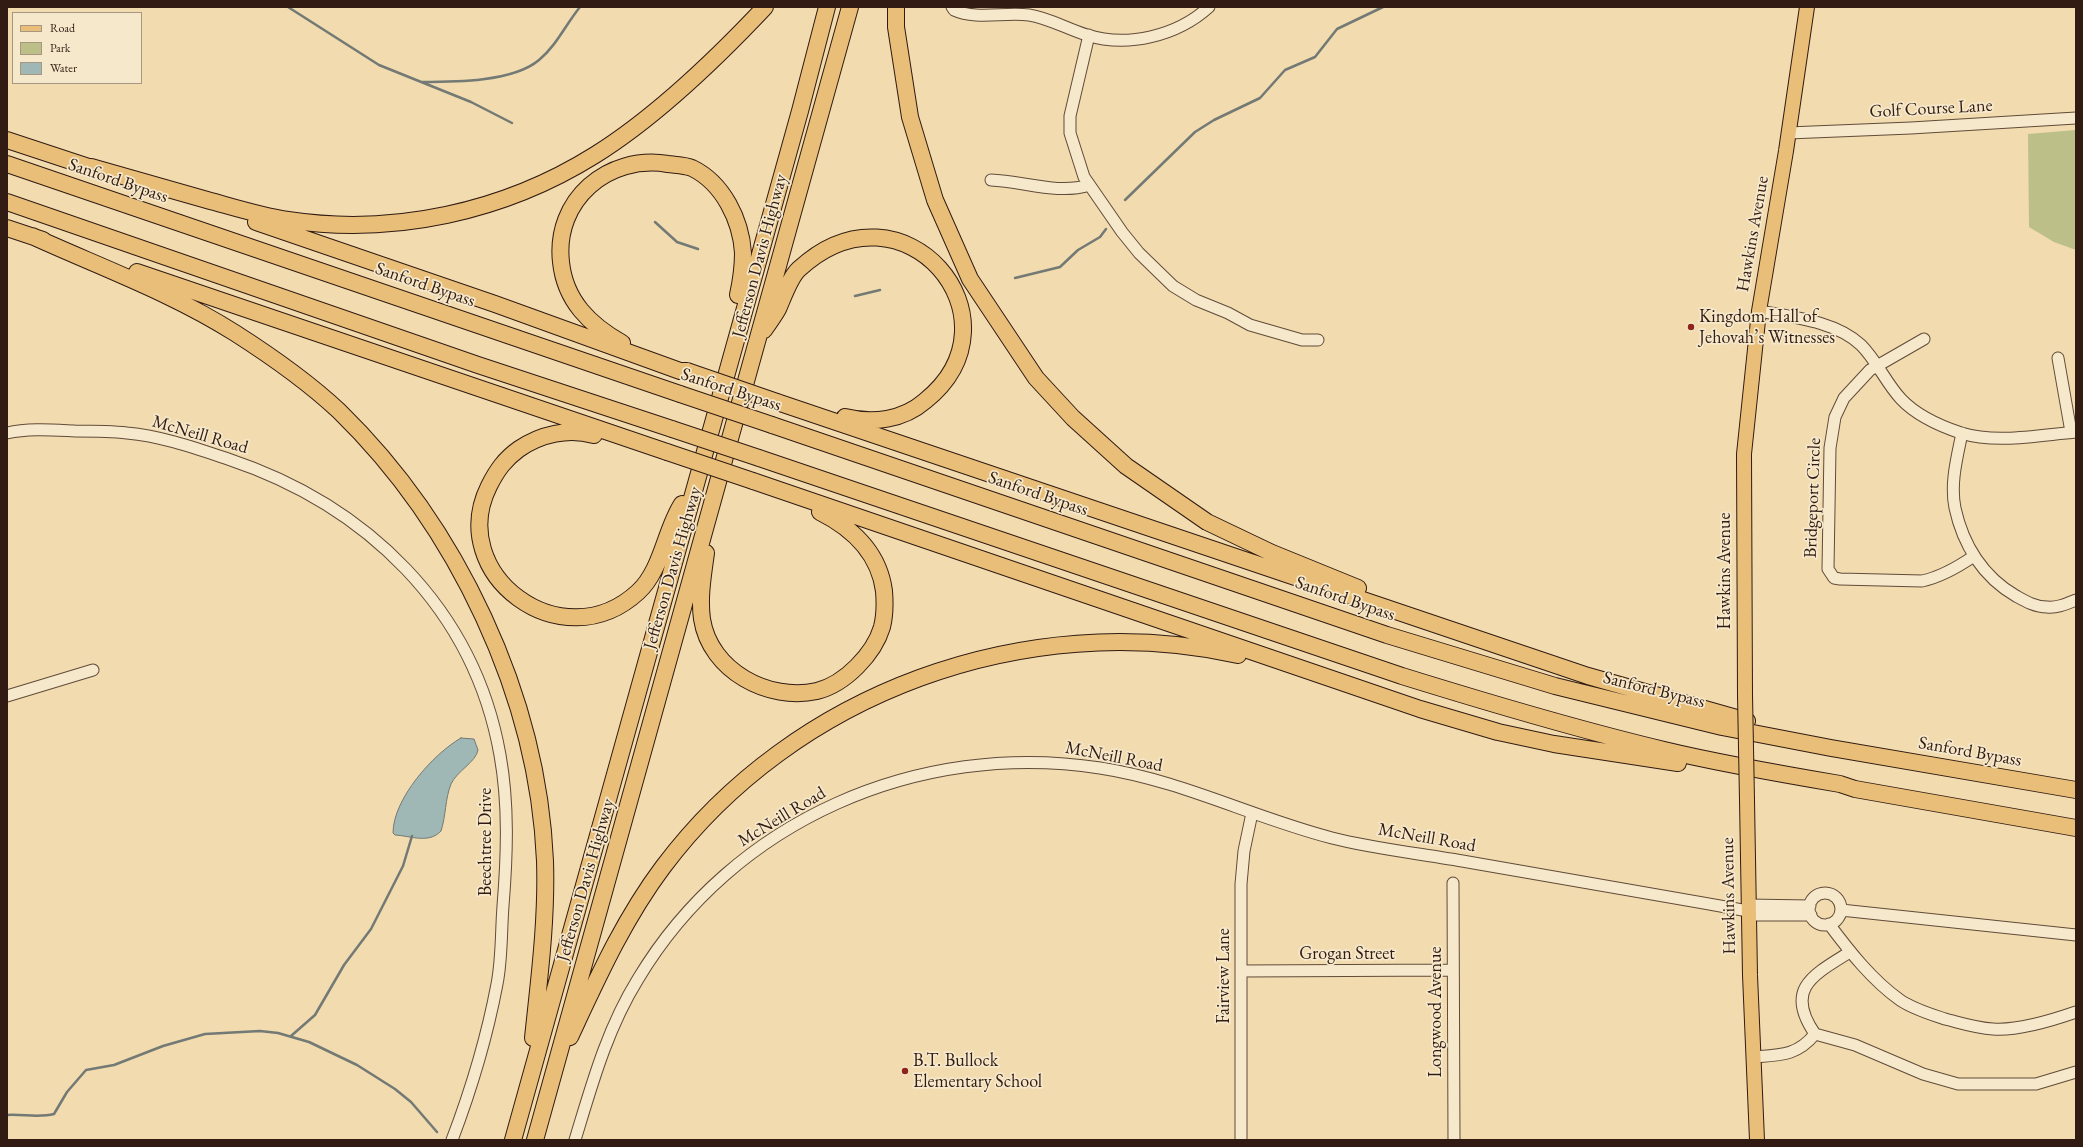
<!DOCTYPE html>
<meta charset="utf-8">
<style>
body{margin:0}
#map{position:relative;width:2083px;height:1147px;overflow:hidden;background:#f1dbaf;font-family:"EB Garamond",serif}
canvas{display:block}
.frame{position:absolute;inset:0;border:8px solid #311b12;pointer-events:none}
.legend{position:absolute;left:12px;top:12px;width:130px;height:72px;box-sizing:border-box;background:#f6e8cb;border:1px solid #a79681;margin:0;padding:5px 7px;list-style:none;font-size:12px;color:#311b12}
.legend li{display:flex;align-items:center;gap:8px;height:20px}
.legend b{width:20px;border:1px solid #a79681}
</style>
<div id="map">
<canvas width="2083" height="1147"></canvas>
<div class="frame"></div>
<ul class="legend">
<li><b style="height:5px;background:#e8be78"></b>Road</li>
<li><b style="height:11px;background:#bdbf88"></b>Park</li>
<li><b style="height:11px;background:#9fb8b6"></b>Water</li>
</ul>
</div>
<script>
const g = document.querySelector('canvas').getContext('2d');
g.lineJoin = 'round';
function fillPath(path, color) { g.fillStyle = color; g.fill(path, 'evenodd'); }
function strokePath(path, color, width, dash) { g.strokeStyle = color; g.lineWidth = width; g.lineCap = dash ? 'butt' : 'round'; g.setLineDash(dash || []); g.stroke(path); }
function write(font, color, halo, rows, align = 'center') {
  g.font = font + ' "EB Garamond",serif'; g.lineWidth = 3.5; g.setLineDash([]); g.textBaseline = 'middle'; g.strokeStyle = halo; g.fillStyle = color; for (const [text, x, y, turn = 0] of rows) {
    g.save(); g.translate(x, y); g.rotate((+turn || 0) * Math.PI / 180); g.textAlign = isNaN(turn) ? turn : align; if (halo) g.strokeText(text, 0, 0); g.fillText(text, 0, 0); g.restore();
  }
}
fillPath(new Path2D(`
 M2076,130V250L2054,242L2029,227L2028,134Z`), '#bdbf88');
const water = new Path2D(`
 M461,738L474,739L478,750C476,762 457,771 451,784C445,799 446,816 441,831C429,844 411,836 395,835L393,833C393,799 433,754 461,738Z`);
fillPath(water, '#9fb8b6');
strokePath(water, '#737974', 1);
strokePath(new Path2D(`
 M288,7L379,65L471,102L512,123
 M421,82C455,82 513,82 539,60C557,45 566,24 580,7
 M1125,200L1195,132L1214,120L1260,98L1285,70L1315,57L1337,29L1383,7
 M655,222L677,242L698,249
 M1015,278L1060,267L1078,250L1100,237L1106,229
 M855,296L880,290
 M291,1036L315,1015L344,965L371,929L403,866L412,836
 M7,1115C23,1114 39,1118 54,1114L67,1092L86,1070L114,1065L163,1046L205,1034L260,1031L278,1033L309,1042L357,1065L395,1089L411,1102L437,1132`), '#737974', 2.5);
const minor = new Path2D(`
 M952,7L954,10C976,20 1004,12 1029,15C1049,18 1067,29 1087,35C1127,48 1177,36 1209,7
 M1089,35L1070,116V133L1084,177L1122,232L1139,253L1173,286L1196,300L1228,313L1250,325L1302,340H1318
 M1788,133L1911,128L2076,118
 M991,180C1023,181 1058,195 1089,185
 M1759,311C1792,317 1836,321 1861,345C1877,361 1886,383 1901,399C1916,415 1940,426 1961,433C1997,444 2040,435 2076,432
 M1924,339L1870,370L1844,398L1835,417L1830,448L1828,569L1834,578L1840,579L1922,581C1941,577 1958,567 1974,556
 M2058,358L2071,432
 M7,433C29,428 53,430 75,431C92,431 110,431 127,433C161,436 195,448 228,459C366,505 474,608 500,755C509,805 507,856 503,906C501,932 502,959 497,984C487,1037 471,1090 452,1140
 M1962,433C1957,458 1950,483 1955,508C1963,545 1983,577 2016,596C2025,601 2035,607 2047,607C2057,608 2066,604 2076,600
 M7,696L93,670
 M1453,883L1454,1140
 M1809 909a16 16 0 1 1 32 0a16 16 0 1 1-32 0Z
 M1748,905L1810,906
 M1841,910L2076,935
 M1748,915H1811
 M1829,924C1850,952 1872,980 1900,1000C1913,1009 1930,1014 1945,1019C1961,1023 1976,1028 1993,1029C2018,1031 2053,1020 2076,1012
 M1850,952C1813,975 1784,989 1815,1034L1855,1045L1923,1074L1958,1084H2036L2076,1072
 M1241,971L1452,970
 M1753,1057C1780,1055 1797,1056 1815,1034
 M575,1140C592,1084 607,1029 638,979C733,820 919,740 1100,768C1180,780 1254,818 1332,838C1375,849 1424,854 1468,862C1562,878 1655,894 1748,911
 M1241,1140V884L1244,851L1252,813`);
const major = new Path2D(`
 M1745,695L1744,454L1759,311L1786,151L1807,7
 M1747,800L1750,975L1757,1140`);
const highway = new Path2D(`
 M896,7V27L910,117L935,200L970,279L1036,378L1073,418L1126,466L1207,522L1272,553L1358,588
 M7,140L101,171
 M7,164L680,394
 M91,167C130,178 168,189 207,200C233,207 261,216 288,220C393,236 504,212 595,155C656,117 716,59 765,7
 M7,202L478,365L672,429
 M256,222L495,304L680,371H687
 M7,228L43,240
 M32,236C100,267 172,293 235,333C271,356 308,382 339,411C457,526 538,696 545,861C547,920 539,980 533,1038
 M137,272L667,452
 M764,330C769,323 774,316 778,309C783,298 790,277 799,269C903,173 1027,319 925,401C903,420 873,424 845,417
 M622,343C590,325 565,301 561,262C554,200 608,154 668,164C675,165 685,165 692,168C723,183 741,220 743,253C743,267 741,281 738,295
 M777,402L1588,676L1747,721
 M772,425L1387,635L1555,686L1722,727L1831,748L2076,790
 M594,435C568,428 541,434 519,449C505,459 497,470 489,486C445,574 562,662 638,592C662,570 665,530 682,504
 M759,458L1402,676C1489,703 1576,729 1664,750C1722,764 1781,774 1840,784L1855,789L2076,828
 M753,481L1420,709L1498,732L1554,744L1678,763
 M706,553C703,575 699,597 702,619C710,671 769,702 817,691C845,684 874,654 882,627C885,615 885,603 884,591C879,553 852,528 820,512
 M570,1037C598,977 624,919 663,867C794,692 1026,608 1238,655
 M513,1140L800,111L827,7
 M535,1140L850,7`);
strokePath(minor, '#614b39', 13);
strokePath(major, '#311b12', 16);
strokePath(highway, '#311b12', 18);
strokePath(minor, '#f6e8cb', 11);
strokePath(major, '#e8be78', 14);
strokePath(highway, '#e8be78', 16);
const majorBridge = new Path2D(`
 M1745,695L1747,800`);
const highwayBridge = new Path2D(`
 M687,371L777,402
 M680,394L772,425
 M672,429L759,458
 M667,452L753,481`);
strokePath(majorBridge, '#311b12', 16, []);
strokePath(highwayBridge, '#311b12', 18, []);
strokePath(majorBridge, '#e8be78', 14);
strokePath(highwayBridge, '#e8be78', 16);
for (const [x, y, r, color] of [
 [1691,327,4,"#8f2418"],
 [905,1071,4,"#8f2418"]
]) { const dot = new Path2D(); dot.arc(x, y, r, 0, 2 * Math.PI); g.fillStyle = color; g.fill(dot); strokePath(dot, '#f6e8cb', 1.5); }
write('18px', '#311b12', '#f6e8cb', [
 ["Golf Course Lane",1931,109,-3],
 ["Sanford Bypass",118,181,19],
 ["Hawkins Avenue",1753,234,-80],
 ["Jefferson Davis Highway",760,256,-75],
 ["Sanford Bypass",425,285,19],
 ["Sanford Bypass",731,390,18],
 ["McNeill Road",200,435,16],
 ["Sanford Bypass",1038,494,19],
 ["Bridgeport Circle",1813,498,-88],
 ["Jefferson Davis Highway",673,568,-74],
 ["Hawkins Avenue",1725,571,-90],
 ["Sanford Bypass",1345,599,19],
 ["Sanford Bypass",1654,690,14],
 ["Sanford Bypass",1970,752,10],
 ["McNeill Road",1114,757,11],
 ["McNeill Road",782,817,-31],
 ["McNeill Road",1427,838,10],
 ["Beechtree Drive",486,842,-90],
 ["Jefferson Davis Highway",586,880,-74],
 ["Hawkins Avenue",1729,896,-91],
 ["Grogan Street",1347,954],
 ["Fairview Lane",1224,976,-90],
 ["Longwood Avenue",1436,1012,-90]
]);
write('18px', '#311b12', '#f6e8cb', [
 ["Kingdom Hall of",1699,317],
 ["Jehovah’s Witnesses",1699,338],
 ["B.T. Bullock",913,1061],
 ["Elementary School",913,1082]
], 'left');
</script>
